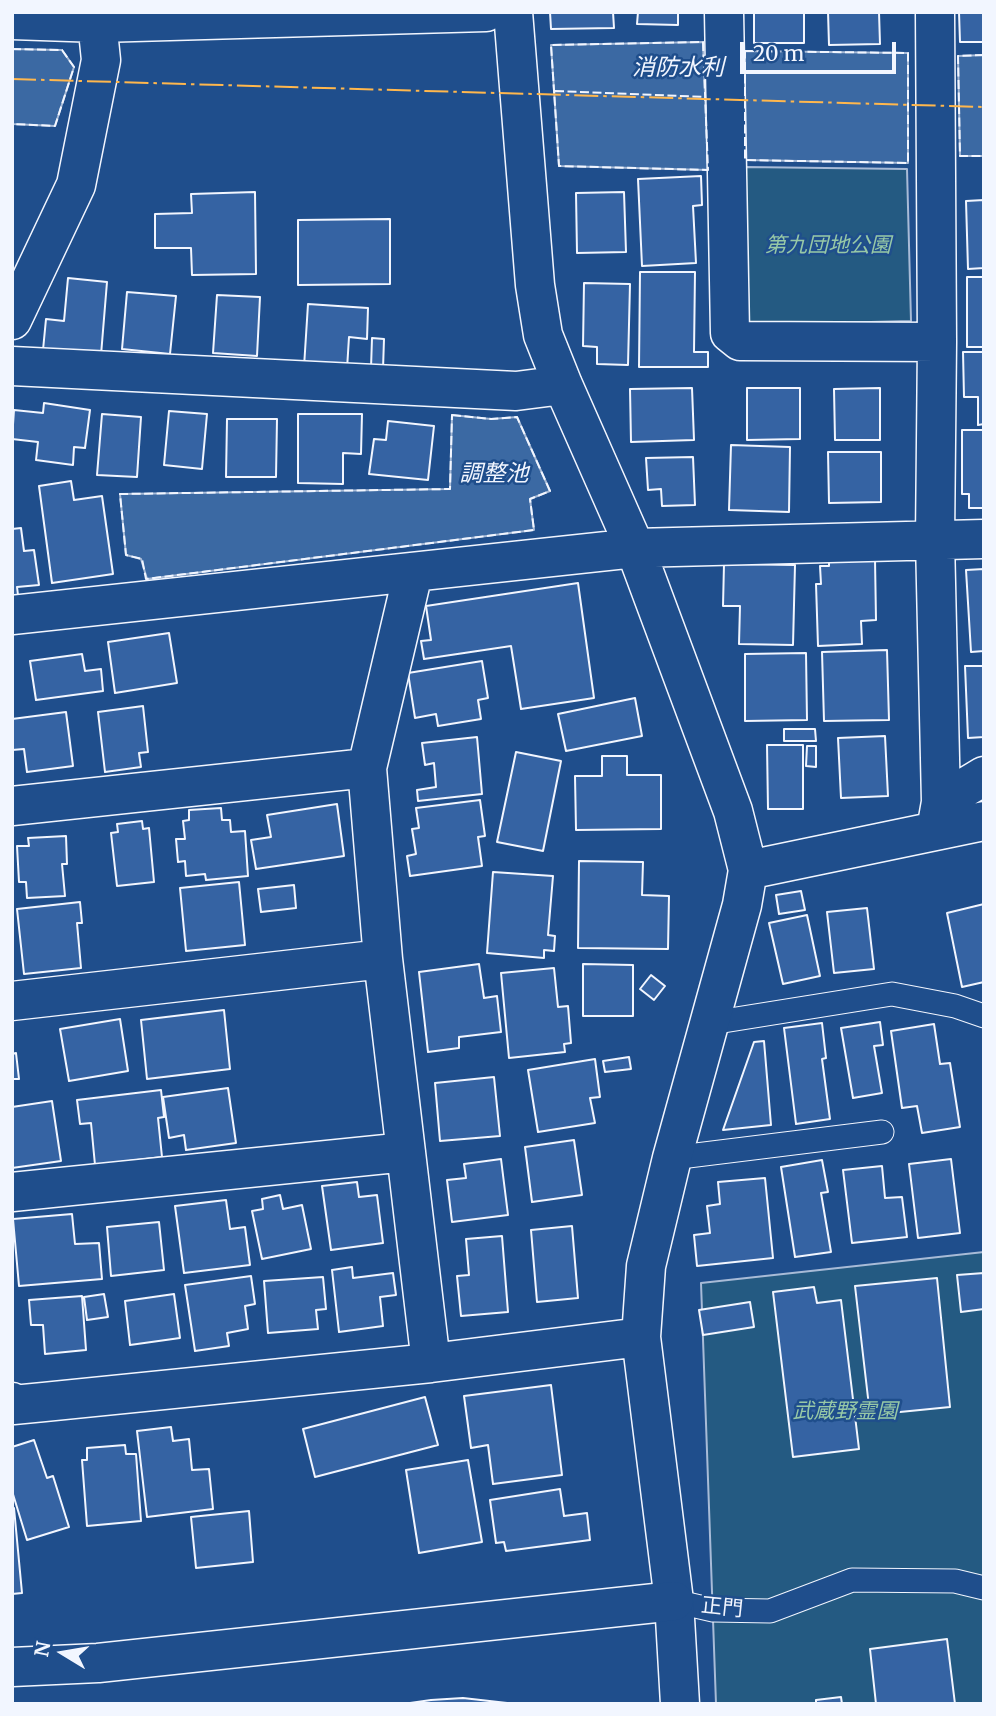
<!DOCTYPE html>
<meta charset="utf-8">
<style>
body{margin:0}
#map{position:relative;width:996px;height:1716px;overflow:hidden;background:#1f4e8c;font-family:Merriweather,serif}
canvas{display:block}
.frame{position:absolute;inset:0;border:14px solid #f2f6ff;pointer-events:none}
.north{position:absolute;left:28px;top:1618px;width:70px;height:70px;-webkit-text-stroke:5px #1f4e8c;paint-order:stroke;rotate:281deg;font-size:19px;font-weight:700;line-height:28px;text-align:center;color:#f2f6ff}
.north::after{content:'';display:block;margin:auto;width:24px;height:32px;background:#f2f6ff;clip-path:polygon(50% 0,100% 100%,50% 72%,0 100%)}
.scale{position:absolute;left:740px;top:42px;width:156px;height:32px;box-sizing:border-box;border:4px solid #f2f6ff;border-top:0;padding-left:9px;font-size:21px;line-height:24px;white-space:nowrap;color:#f2f6ff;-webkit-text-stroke:5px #1f4e8c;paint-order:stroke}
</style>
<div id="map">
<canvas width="996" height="1716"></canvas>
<div class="frame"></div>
<div class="north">N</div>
<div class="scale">20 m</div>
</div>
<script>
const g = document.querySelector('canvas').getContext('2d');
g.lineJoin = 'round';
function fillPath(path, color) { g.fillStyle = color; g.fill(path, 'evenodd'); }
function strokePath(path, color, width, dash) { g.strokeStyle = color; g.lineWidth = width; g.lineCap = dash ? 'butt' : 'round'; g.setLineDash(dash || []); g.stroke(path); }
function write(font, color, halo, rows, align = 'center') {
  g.font = font + ' Merriweather,"Noto Sans JP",serif'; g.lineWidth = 5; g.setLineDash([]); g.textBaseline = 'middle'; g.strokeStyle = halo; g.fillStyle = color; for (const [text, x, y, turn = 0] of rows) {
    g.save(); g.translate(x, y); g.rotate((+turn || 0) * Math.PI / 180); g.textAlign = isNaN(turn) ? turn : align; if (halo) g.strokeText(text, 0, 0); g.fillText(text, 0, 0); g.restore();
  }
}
const green = new Path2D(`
 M745,167L907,169L911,321L749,325Z
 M984,1252V1704H716L701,1283Z`);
fillPath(green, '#245a82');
strokePath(green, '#a8bbd7', 2);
const water = new Path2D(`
 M703,42L708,170L559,166L551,45Z
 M12,49L62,50L74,67L55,126L12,124Z
 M745,51L908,53V163L745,160Z
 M984,55V156H960L958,56Z
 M452,415L491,419L517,417L550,491L530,499L534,530L147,579L141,559L126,555L120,494L450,489Z`);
fillPath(water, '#3b69a3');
strokePath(water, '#a8bbd7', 2);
const building = new Path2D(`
 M550,12H613L614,28L551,29Z
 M638,12H678V25L637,24Z
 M746,12H804V43H754V13Z
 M828,12H879L880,44L829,45Z
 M959,12H984V42H960Z
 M701,176L702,205L693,206L696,263L642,266L638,179Z
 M255,192L256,274L192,275L191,248H155V214L192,213L191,194Z
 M624,192L626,252L577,253L576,193Z
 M984,200V268L968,269L966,201Z
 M390,219V284L298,285V220Z
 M640,272H695L694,352H708V367H639Z
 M967,277H984V347H967Z
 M68,278L107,282L101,355L43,350L46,319L64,321Z
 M584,283L630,284L628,365L597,364V347L583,346Z
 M127,292L176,296L170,354L122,349Z
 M217,295L260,297L257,356L213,353Z
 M308,304L368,308L367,339L349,337L347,369L304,367Z
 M372,338L384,339L383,369L371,368Z
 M963,352H984V424L978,425V397H964Z
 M692,388L694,440L631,442L630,389Z
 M747,388H800V439L747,440Z
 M880,388V440H835L834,389Z
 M44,403L90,410L85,448L74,447L73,465L36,460L38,442L12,439L14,410L43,413Z
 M169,411L207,414L202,469L164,465Z
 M102,414L141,417L137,477L97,475Z
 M298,414H362L361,454L343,453V484L298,483Z
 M227,419H277L276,477H226Z
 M388,421L434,426L428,480L369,474L374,439L386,440Z
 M962,430H984V508H969V494H962Z
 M731,445L790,447L789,512L729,510Z
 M828,452H881V502L829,503Z
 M693,457L695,505L662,506L661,489L648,490L646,458Z
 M71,481L74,500L102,496L113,574L52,583L39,486Z
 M21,528L24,551L34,550L39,585L17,587L18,595L12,596V529Z
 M875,559L876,620L861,621L862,644L818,646L816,584H821L820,566H829V560Z
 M724,564L795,565L793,645L739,644L740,606H723Z
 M984,569V651L971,652L966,570Z
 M578,583L594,698L521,709L511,646L424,659L421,641L431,640L426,606Z
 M169,633L177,683L115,693L108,642Z
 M887,650L889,720L824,721L822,652Z
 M806,653L807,720L745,721V654Z
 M82,654L85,671L101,669L103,691L36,700L30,661Z
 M482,661L488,698L478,700L481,719L438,726L436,714L415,718L408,673Z
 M965,666H984V737L968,738Z
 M635,698L642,736L566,751L558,714Z
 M143,706L148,752L139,753L141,767L105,772L98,712Z
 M66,712L73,766L27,772L24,749L12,750V719Z
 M784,729H815L816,741H784Z
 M885,736L888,796L841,798L838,738Z
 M477,737L482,794L418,801L417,790L436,787L434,763L425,765L422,743Z
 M767,745H803V809H768Z
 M807,746H816V767L806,766Z
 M516,752L561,761L543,851L497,842Z
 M602,756H627V775H661V829L576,830L575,776H602Z
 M480,800L485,836L478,837L482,866L410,876L407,856L416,854L412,829L419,828L416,808Z
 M337,804L344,856L256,869L251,840L271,837L267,815Z
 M221,808L222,820H230L231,832L245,831L248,876L206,880L205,874L186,876L185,861L178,862L176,839H185L183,821L189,820V810Z
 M142,821L143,829L149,828L154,882L117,886L111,833L118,832L117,824Z
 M66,836L67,864H62L65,896L27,898L26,882H19L17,846H29L28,838Z
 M579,861L643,862L642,895L669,896L668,949L578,948Z
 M493,872L553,876L548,935L555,936L554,951L544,950V958L487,953Z
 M239,882L245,945L186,951L180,888Z
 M294,885L296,908L261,912L258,889Z
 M801,891L805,910L779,914L776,895Z
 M80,902L82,923H77L81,968L24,974L17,909Z
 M984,904V982L962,987L947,913Z
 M867,908L874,969L834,973L827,912Z
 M807,915L820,976L783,984L769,923Z
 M479,964L484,998L497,996L501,1032L459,1037V1048L428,1052L419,972Z
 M583,964L633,965V1016H583Z
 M554,968L558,1007L568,1006L571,1043L564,1044L565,1052L509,1058L501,973Z
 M651,975L665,986L654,1000L640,989Z
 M224,1010L230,1069L147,1079L141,1020Z
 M120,1019L128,1071L69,1081L60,1029Z
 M880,1022L883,1045L874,1046L882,1093L853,1098L841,1028Z
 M822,1023L826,1058L822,1059L830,1119L796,1124L784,1028Z
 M934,1024L940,1064L950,1063L960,1127L922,1133L917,1106L902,1108L891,1031Z
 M764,1041L771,1125L723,1130L754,1042Z
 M16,1053L19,1079H12V1054Z
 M629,1057L631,1069L605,1072L603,1061Z
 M595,1059L600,1097L590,1098L595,1123L538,1132L528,1070Z
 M494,1077L500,1136L440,1141L435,1083Z
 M228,1088L236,1143L186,1150L184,1135L169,1138L163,1097Z
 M161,1090L164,1117L158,1118L162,1157L95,1165L91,1123L80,1124L77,1100Z
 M52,1101L61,1161L12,1168V1107Z
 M574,1140L582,1195L532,1202L525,1147Z
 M501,1159L508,1215L452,1222L447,1180L466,1178L464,1164Z
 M951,1159L960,1233L918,1238L909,1164Z
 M822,1160L828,1192L821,1193L831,1252L795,1257L781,1167Z
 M882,1166L885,1198L902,1197L907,1237L852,1243L843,1170Z
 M765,1178L773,1258L697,1266L694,1235L710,1233L707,1206L720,1204L718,1182Z
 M357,1182L359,1197L377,1195L383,1243L331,1250L322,1186Z
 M280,1195L283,1209L302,1205L311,1249L262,1259L252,1211L263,1209L262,1199Z
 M226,1200L230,1229L245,1227L250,1265L184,1273L175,1206Z
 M72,1214L75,1244L99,1243L102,1279L19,1286L13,1219Z
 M159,1222L164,1270L111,1276L107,1227Z
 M572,1226L578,1298L537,1302L531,1230Z
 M502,1236L508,1312L461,1316L457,1276L469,1275L466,1239Z
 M352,1267L353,1278L393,1273L396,1295L380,1297L383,1326L339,1332L332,1270Z
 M984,1273V1309L961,1312L957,1275Z
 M251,1276L255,1304L245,1306L248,1329L227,1333L229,1346L195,1351L185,1285Z
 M323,1277L326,1309L316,1310L318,1329L268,1333L264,1281Z
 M937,1278L950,1407L870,1415L855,1286Z
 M814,1287L817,1303L841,1300L859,1449L793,1457L773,1292Z
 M104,1294L108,1317L87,1320L84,1297Z
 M174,1294L180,1338L130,1345L125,1301Z
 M82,1296L86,1350L45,1354L43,1325H31L29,1300Z
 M750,1302L754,1327L703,1335L699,1310Z
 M551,1385L562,1475L493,1484L488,1445L471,1448L464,1396Z
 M425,1397L438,1445L315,1477L303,1429Z
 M171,1427L173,1441L189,1439L192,1470L209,1469L213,1509L147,1517L137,1431Z
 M34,1440L47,1478L53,1476L69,1527L27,1540L12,1491V1447Z
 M125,1445L126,1454H136L141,1521L87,1526L82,1460H87V1448Z
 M468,1460L482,1542L419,1553L406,1470Z
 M560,1489L564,1516L587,1513L590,1540L506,1551L504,1542L496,1543L490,1500Z
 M12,1508H14L22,1593L12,1594Z
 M249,1511L253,1562L196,1568L191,1517Z
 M947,1639L955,1704H876L870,1649Z
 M841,1697L842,1704H816V1700Z
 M463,1698L516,1704H403L431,1700Z`);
fillPath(building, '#3563a3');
strokePath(building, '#f2f6ff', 2);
const service = new Path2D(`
 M711,1023L892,994L955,1006L984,1016
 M672,1158L882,1132
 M674,1601L713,1610L770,1611L852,1580L955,1581L984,1588`);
const minor = new Path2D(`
 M513,12L535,285L543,335L563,385L635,548L733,811L748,870L742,905L672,1158L646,1266L641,1337L674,1601L680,1704
 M724,12L730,333L740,341L937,342
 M935,12L937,342L935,540L941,802L936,830
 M12,20L99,23L486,12
 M12,320L76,185L101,60L96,12
 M12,366L516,391L563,385
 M413,573L367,768L383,959L431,1363
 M12,615L635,548L984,539
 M941,802L984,776
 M12,806L367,768
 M748,870L984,821
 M12,1001L383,959
 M12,1192L406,1152
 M12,1402L13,1405L44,1402L431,1363L641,1337`);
const tertiary = new Path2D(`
 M12,1667L98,1663L674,1601`);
strokePath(service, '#f2f6ff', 25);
strokePath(minor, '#f2f6ff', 41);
strokePath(tertiary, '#f2f6ff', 41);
strokePath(service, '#1f4e8c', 23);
strokePath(minor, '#1f4e8c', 38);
strokePath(tertiary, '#1f4e8c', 38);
strokePath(new Path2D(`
 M703,42L708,170L559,166L551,45Z
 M12,49L62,50L74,67L55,126L12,124
 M745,51L908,53V163L745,160Z
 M984,55L958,56L960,156H984
 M555,91L706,97
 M452,415L491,419L517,417L550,491L530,499L534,530L146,579L142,559L126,555L120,494L450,489Z`), '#f2f6ff', 2, [9, 3.5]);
strokePath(new Path2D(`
 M12,79L984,107`), '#ffb74d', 2, [24, 5, 3.5, 5]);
write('italic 21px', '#97c8a6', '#1f4e8c', [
 ["第九団地公園",828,246],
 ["武蔵野霊園",845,1412]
]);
write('21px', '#f2f6ff', '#1f4e8c', [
 ["正門",722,1608,6]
]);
write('italic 23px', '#f2f6ff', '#1f4e8c', [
 ["消防水利",678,68],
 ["調整池",494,474]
]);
</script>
